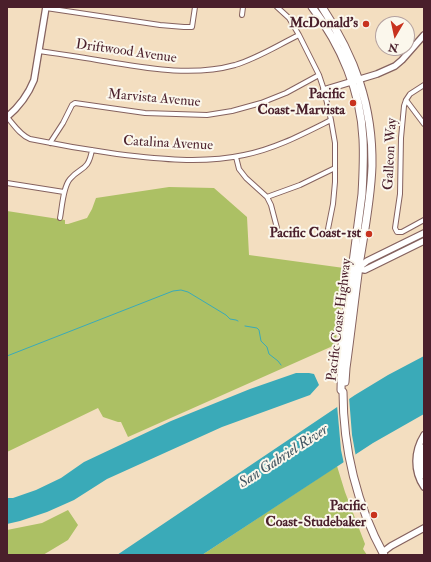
<!DOCTYPE html>
<style>
body{margin:0}
#map{position:relative;width:431px;height:562px;overflow:hidden;background:#f3dec0;font-family:"IM FELL Double Pica",serif}
canvas{display:block}
.frame{position:absolute;inset:0;border:8px solid #4a1f2b;pointer-events:none}
.north{position:absolute;left:375px;top:16px;width:40px;height:40px;box-sizing:border-box;background:#fbf7ec;border:1px solid #b4a19f;border-radius:50%;rotate:189deg;font-size:11px;font-weight:700;line-height:16px;text-align:center;color:#4a1f2b}
.north::after{content:'';display:block;margin:auto;width:14px;height:18px;background:#c8321e;clip-path:polygon(50% 0,100% 100%,50% 72%,0 100%)}
</style>
<div id="map">
<canvas width="431" height="562"></canvas>
<div class="frame"></div>
<div class="north">N</div>
</div>
<script>
const g = document.querySelector('canvas').getContext('2d');
g.lineJoin = 'round';
function fillPath(path, color) { g.fillStyle = color; g.fill(path, 'evenodd'); }
function strokePath(path, color, width, dash) { g.strokeStyle = color; g.lineWidth = width; g.lineCap = dash ? 'butt' : 'round'; g.setLineDash(dash || []); g.stroke(path); }
function write(font, color, halo, rows, align = 'center') {
  g.font = font + ' "IM FELL Double Pica",serif'; g.lineWidth = 4; g.setLineDash([]); g.textBaseline = 'middle'; g.strokeStyle = halo; g.fillStyle = color; for (const [text, x, y, turn = 0] of rows) {
    g.save(); g.translate(x, y); g.rotate((+turn || 0) * Math.PI / 180); g.textAlign = isNaN(turn) ? turn : align; if (halo) g.strokeText(text, 0, 0); g.fillText(text, 0, 0); g.restore();
  }
}
fillPath(new Path2D(`
 M169,187L214,188L247,217L249,255L344,268V285L335,345L128,437L121,422H118L103,417L98,408L7,452V211L65,220V224H68L87,218L92,209L96,198Z
 M337,466L345,492L365,544L363,549L367,555H202Z
 M68,510L78,525L68,540L43,555H7V530L42,523Z`), '#acc064');
fillPath(new Path2D(`
 M424,356V414L373,443L202,555H117L355,395L388,375Z
 M296,373H309L314,374L319,385L310,395L222,427L107,479L74,500L47,512L20,521L7,524V498H13L36,490L61,478L84,462L171,421L250,389Z`), '#3aaab8');
fillPath(new Path2D(`
 M349,397L352,435L356,457L344,464L341,450L337,405Z`), '#f3dec0');
strokePath(new Path2D(`
 M245,326L257,328L259,330L261,341L267,347L269,354L278,361L281,365
 M7,356L173,291L181,290L188,292L226,315L230,319L236,320L238,321`), '#3aaab8', 1);
const street = new Path2D(`
 M277,7L289,18L299,35L319,75L324,90L331,120L335,143V182L333,204L328,229L326,236
 M46,8L160,25L184,27H192L195,7
 M242,15L243,7
 M39,51C60,54 81,57 103,61C146,68 192,77 235,65C258,58 278,45 299,35
 M424,85L410,94L406,100L404,106L401,138L400,194L395,228L397,232H402L424,220
 M406,100L424,124
 M7,117C14,125 20,135 30,139C59,145 88,150 117,154C159,159 202,164 244,155C275,149 303,134 331,120
 M50,143L63,123L72,105L75,103L145,113L207,115L232,111L261,103L286,93L319,75
 M236,157L239,169L246,178L267,197L271,205L277,228
 M7,183L64,192
 M267,197L300,185L335,168
 M60,218C62,208 63,187 70,179C81,166 88,172 92,150`);
const secondary = new Path2D(`
 M324,90L377,74L395,66L402,60L424,35
 M7,117C20,106 28,95 34,80L46,7
 M357,269L367,261L424,233
 M359,269L365,270L424,241
 M424,435C414,451 413,471 424,487
 M424,447C421,457 420,467 424,476
 M383,552L391,546L424,528`);
const highway = new Path2D(`
 M312,7C341,45 361,92 363,139C364,158 363,176 362,194L342,346L341,390L343,392C343,448 357,506 384,555
 M322,7C355,57 373,106 372,166C371,197 365,229 360,259C355,296 351,332 346,368L345,382`);
strokePath(street, '#85625f', 6);
strokePath(secondary, '#85625f', 8);
strokePath(highway, '#85625f', 9);
strokePath(street, '#fff', 4);
strokePath(secondary, '#fff', 5.5);
strokePath(highway, '#fff', 7);
for (const [x, y, r, color] of [
 [366,24,4,"#c8321e"],
 [353,103,4,"#c8321e"],
 [369,234,4,"#c8321e"],
 [374,515,4,"#c8321e"]
]) { const dot = new Path2D(); dot.arc(x, y, r, 0, 2 * Math.PI); g.fillStyle = color; g.fill(dot); strokePath(dot, '#fbf7ec', 1.5); }
write('bold 14px', '#4a1f2b', '#fbf7ec', [
 ["McDonald's",358,24],
 ["Pacific",345,95],
 ["Coast-Marvista",345,111],
 ["Pacific Coast-1st",361,234],
 ["Pacific",366,507],
 ["Coast-Studebaker",366,523]
], 'right');
write('14px', '#4a1f2b', '#fbf7ec', [
 ["Driftwood Avenue",126,52,8],
 ["Marvista Avenue",154,99,5],
 ["Catalina Avenue",168,144,3],
 ["Galleon Way",391,154,-87],
 ["Pacific Coast Highway",340,320,-83]
]);
write('italic 15px', '#445763', '#fbf7ec', [
 ["San Gabriel River",284,457,-33]
]);
</script>
